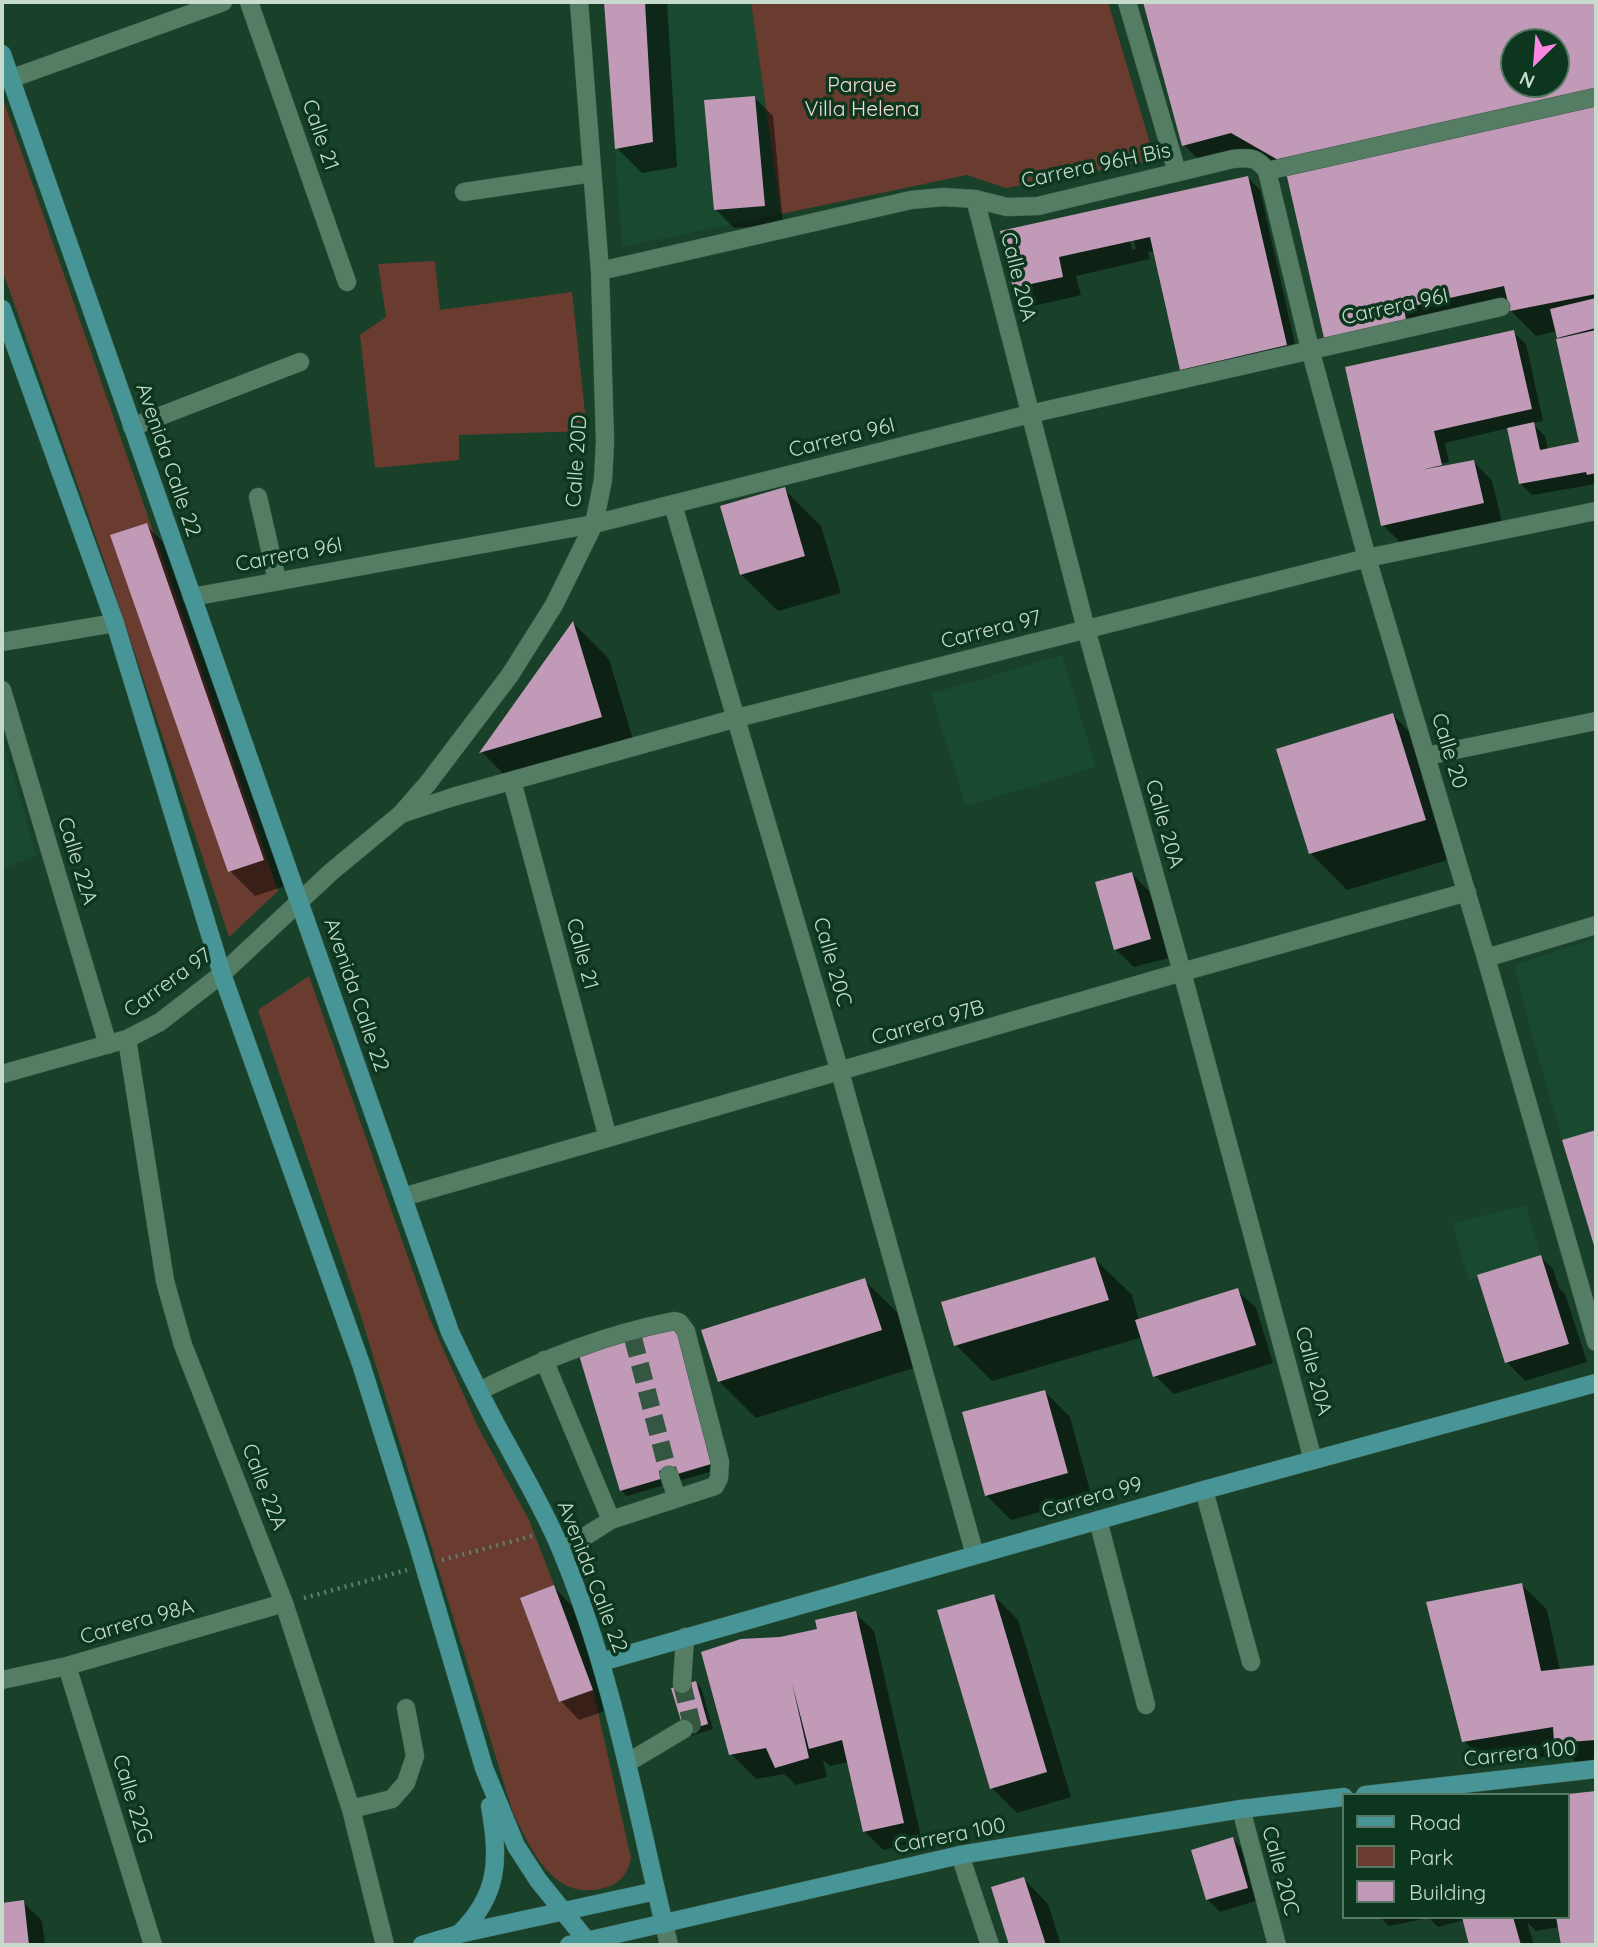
<!DOCTYPE html>
<style>
body{margin:0}
#map{position:relative;width:1598px;height:1947px;overflow:hidden;background:#194029;font-family:Quicksand,sans-serif}
canvas{display:block}
.frame{position:absolute;inset:0;border:4px solid #c6dbcc;pointer-events:none}
.legend{position:absolute;left:1342px;top:1793px;width:228px;height:126px;box-sizing:border-box;background:#0d361f;border:2px solid #577864;margin:0;padding:9px 12px;list-style:none;font-size:21px;color:#c6dbcc}
.legend li{display:flex;align-items:center;gap:14px;height:35px}
.legend b{width:35px;border:2px solid #577864}
.north{position:absolute;left:1500px;top:28px;width:70px;height:70px;box-sizing:border-box;background:#0d361f;border:2px solid #577864;border-radius:50%;rotate:205deg;font-size:19px;font-weight:700;line-height:28px;text-align:center;color:#c6dbcc}
.north::after{content:'';display:block;margin:auto;width:24px;height:32px;background:#fc86e3;clip-path:polygon(50% 0,100% 100%,50% 72%,0 100%)}
</style>
<div id="map">
<canvas width="1598" height="1947"></canvas>
<div class="frame"></div>
<ul class="legend">
<li><b style="height:9px;background:#489598"></b>Road</li>
<li><b style="height:19px;background:#6a3c2f"></b>Park</li>
<li><b style="height:19px;background:#c19ab7"></b>Building</li>
</ul>
<div class="north">N</div>
</div>
<script>
const g = document.querySelector('canvas').getContext('2d');
g.lineJoin = 'round';
function fillPath(path, color) { g.fillStyle = color; g.fill(path, 'evenodd'); }
function strokePath(path, color, width, dash) { g.strokeStyle = color; g.lineWidth = width; g.lineCap = dash ? 'butt' : 'round'; g.setLineDash(dash || []); g.stroke(path); }
function write(font, color, halo, rows, align = 'center') {
  g.font = font + ' Quicksand,sans-serif'; g.lineWidth = 7; g.setLineDash([]); g.textBaseline = 'middle'; g.strokeStyle = halo; g.fillStyle = color; for (const [text, x, y, turn = 0] of rows) {
    g.save(); g.translate(x, y); g.rotate((+turn || 0) * Math.PI / 180); g.textAlign = isNaN(turn) ? turn : align; if (halo) g.strokeText(text, 0, 0); g.fillText(text, 0, 0); g.restore();
  }
}
fillPath(new Path2D(`
 M604,2H751L781,214L622,247Z
 M1062,655L1096,767L966,806L931,694Z
 M2,738L37,856L2,869Z
 M1596,938V1254L1532,1036L1514,965Z
 M1526,1205L1541,1255L1469,1280L1452,1223Z`), '#194a2f');
fillPath(new Path2D(`
 M751,2H1108L1155,160L1006,188L967,175L781,214Z
 M2,96L278,891L229,937L106,566L2,269Z
 M435,261L440,310L572,292L587,431L459,435V460L375,468L360,335L386,317L378,264Z
 M309,976L429,1317L478,1427L529,1520L554,1585L520,1598L559,1702L593,1690L631,1858C628,1873 620,1884 604,1888C553,1902 532,1850 513,1813L360,1313L258,1010Z`), '#6a3c2f');
fillPath(new Path2D(`
 M606,2H667L677,167L642,173L617,148Z
 M1145,2H1596V484L1532,495L1520,483L1509,428L1445,443L1449,462L1379,477L1474,462L1492,481L1502,522L1402,544L1383,525L1347,369L1513,332L1526,344L1543,421L1532,423L1545,436L1548,450L1583,448L1562,340L1557,331L1536,336L1511,311L1509,299L1415,320L1337,349L1325,337L1288,172L1251,151L1203,164L1184,145ZM1514,42H1556V84H1514Z
 M754,97L773,116L783,224L734,228L716,210Z
 M1248,178L1260,190L1298,357L1194,382L1181,369L1155,251L1148,252L1150,259L1076,276L1081,295L1033,306L1014,287L1002,232ZM1127,225H1130L1136,249L1132,250Z
 M784,489L821,526L841,593L778,611L741,574Z
 M146,525L171,550L288,885L255,896L230,871Z
 M574,624L609,659L637,753L517,788L482,752Z
 M1393,715L1429,752L1461,856L1347,890L1310,853Z
 M1132,874L1151,893L1169,958L1134,967L1115,949Z
 M1596,1132V1248L1565,1141Z
 M1541,1257L1553,1269L1559,1288L1565,1294L1587,1362L1525,1381L1507,1362Z
 M1095,1259L1132,1295L1139,1320L1237,1290L1256,1308L1273,1363L1174,1394L1155,1376L1143,1337L992,1381L956,1345Z
 M864,1280L901,1316L917,1367L756,1418L719,1381Z
 M581,1357L723,1468L627,1496L621,1490Z
 M1045,1392L1070,1417L1092,1498L1011,1520L986,1495Z
 M1522,1585L1547,1610L1560,1671L1596,1667V1766L1581,1767L1567,1753L1489,1766L1464,1741Z
 M554,1587L572,1606L611,1709L579,1720L561,1701Z
 M994,1596L1018,1620L1071,1797L1017,1813L992,1788Z
 M855,1613L874,1631L922,1841L883,1850L864,1831L849,1762L830,1766L823,1760L827,1777L796,1785L784,1774L756,1779L731,1754L780,1639L819,1630Z
 M696,1683L701,1688L713,1729L691,1736L686,1730Z
 M1596,1792V1945H1563L1559,1927L1536,1931L1527,1922L1534,1945H1471L1464,1920L1438,1927L1429,1918L1389,1926L1380,1917H1568V1796Z
 M1233,1839L1245,1852L1259,1900L1220,1912L1208,1900L1193,1851Z
 M1024,1879L1048,1904L1061,1945H1011L993,1888Z
 M23,1902L42,1921L45,1945H2V1905Z`), '#0007');
fillPath(new Path2D(`
 M604,2H645L653,142L615,149Z
 M1143,2H1596V95L1287,165L1231,133L1182,146ZM1514,42H1556V84H1514Z
 M755,96L765,206L714,210L704,100Z
 M1596,100V242H1594L1596,249V294L1510,311L1504,286L1404,308L1406,320L1324,338L1285,168Z
 M1248,176L1287,345L1180,370L1150,237L1059,257L1063,277L1013,288L1000,231Z
 M1596,298V328L1557,338L1550,309Z
 M1514,330L1532,409L1434,431L1442,465L1421,470L1474,460L1484,503L1381,526L1345,367Z
 M1596,330V473L1587,475L1586,472L1519,484L1507,428L1534,422L1540,450L1579,442L1556,339Z
 M785,487L805,556L740,575L720,506Z
 M147,523L264,860L228,872L110,535Z
 M573,621L602,717L479,753Z
 M1393,713L1426,820L1309,854L1276,749Z
 M1132,872L1151,939L1114,950L1095,882Z
 M1596,1130V1252L1562,1140Z
 M1541,1255L1569,1344L1505,1363L1477,1275Z
 M1095,1257L1109,1300L954,1346L941,1302Z
 M865,1278L882,1330L718,1382L701,1330Z
 M1238,1288L1256,1345L1153,1377L1135,1320Z
 M677,1327L718,1462L620,1491L579,1355Z
 M1045,1390L1068,1473L985,1496L962,1412Z
 M1522,1583L1541,1671L1596,1665V1740L1554,1743L1553,1727L1462,1742L1426,1602Z
 M554,1585L593,1690L559,1702L520,1598Z
 M994,1594L1047,1772L990,1789L937,1610Z
 M856,1611L904,1823L863,1832L842,1740L809,1749L792,1683L809,1758L775,1768L766,1748L729,1755L701,1652L741,1639L780,1637L817,1629L815,1620Z
 M696,1681L708,1724L684,1731L671,1688Z
 M1596,1791V1945H1561L1556,1917H1568V1794Z
 M1233,1837L1248,1888L1206,1900L1191,1850Z
 M1024,1877L1046,1945H1009L991,1887Z
 M24,1900L29,1945H2V1903Z
 M1462,1917H1513L1521,1945H1469Z`), '#c19ab7');
strokePath(new Path2D(`
 M633,1338L669,1475
 M682,1684L692,1725L684,1729`), '#335741', 18, [18, 9]);
const minor = new Path2D(`
 M249,2L347,282
 M1127,2L1177,172
 M10,79L223,2
 M1267,171L1596,97
 M464,192L592,173
 M975,199L1086,629L1182,972L1313,1460
 M600,271L911,200L943,197L975,199L1007,207L1038,206L1233,159C1249,157 1257,157 1267,171L1310,349L1367,558L1486,958L1596,1342
 M132,427L300,362
 M258,497L277,580
 M673,505L840,1072L975,1555
 M192,597L594,524L1030,414L1501,307
 M2,642L115,623
 M2,690L108,1045
 M1426,756L1596,721
 M512,781L608,1138
 M401,814L453,797L737,718L1367,558L1596,511
 M1486,958L1596,925
 M127,1039L165,1281L183,1345L284,1603L351,1809L385,1945
 M2,1074L127,1039L160,1022L222,974L331,872L401,814L428,783L510,675L554,605L594,524L603,480L605,442L600,271L579,2
 M403,1197L1182,972L1467,892
 M544,1360L611,1520
 M479,1391C542,1360 605,1334 674,1321L679,1322L686,1331L720,1462L719,1478L715,1486L611,1520L562,1551
 M669,1475L677,1498
 M1204,1490L1251,1662
 M1098,1520L1146,1705
 M67,1666L153,1945
 M2,1680L67,1666L284,1603
 M682,1684L685,1637
 M627,1763L684,1729
 M351,1809L392,1799L406,1783L415,1756L406,1708
 M1241,1809L1277,1945
 M960,1855L990,1945
 M664,1924L669,1945`);
const major = new Path2D(`
 M2,54L450,1332C468,1370 487,1409 508,1446C526,1480 546,1513 561,1550C611,1669 634,1798 664,1924
 M2,309L115,623L222,974L361,1364L418,1545L484,1768L516,1846L538,1880L587,1941
 M601,1662L1204,1490L1596,1383
 M1365,1795L1596,1769
 M459,1934C500,1894 499,1859 490,1806
 M422,1945L459,1934L656,1891
 M569,1945L960,1855L1241,1809L1344,1797`);
strokePath(minor, '#3b5d49', 19);
strokePath(major, '#3b5d49', 19);
strokePath(new Path2D(`
 M442,1560L532,1536
 M304,1598L407,1570`), '#5f7f6b', 4.5, [2, 5]);
strokePath(minor, '#557d63', 18);
strokePath(major, '#489598', 18);
write('21px', '#f1dad3', '#0d361f', [
 ["Parque",862,86],
 ["Villa Helena",862,110]
]);
write('21px', '#c6dbcc', '#0d361f', [
 ["Calle 21",320,135,71],
 ["Carrera 96H Bis",1096,166,-12],
 ["Calle 20A",1018,277,76],
 ["Carrera 96I",1395,307,-12],
 ["Carrera 96I",842,438,-14],
 ["Avenida Calle 22",168,460,71],
 ["Calle 20D",577,461,-86],
 ["Carrera 96I",289,555,-11],
 ["Carrera 97",991,630,-14],
 ["Calle 20",1449,751,73],
 ["Calle 20A",1164,824,74],
 ["Calle 22A",77,861,73],
 ["Calle 21",582,954,75],
 ["Calle 20C",832,962,74],
 ["Carrera 97",168,983,-36],
 ["Avenida Calle 22",356,995,71],
 ["Carrera 97B",928,1023,-16],
 ["Calle 20A",1313,1371,75],
 ["Calle 22A",264,1487,69],
 ["Carrera 99",1092,1498,-16],
 ["Avenida Calle 22",592,1577,69],
 ["Carrera 98A",137,1622,-16],
 ["Carrera 100",1520,1754,-6],
 ["Calle 22G",132,1799,73],
 ["Carrera 100",950,1836,-11],
 ["Calle 20C",1280,1871,75]
]);
</script>
